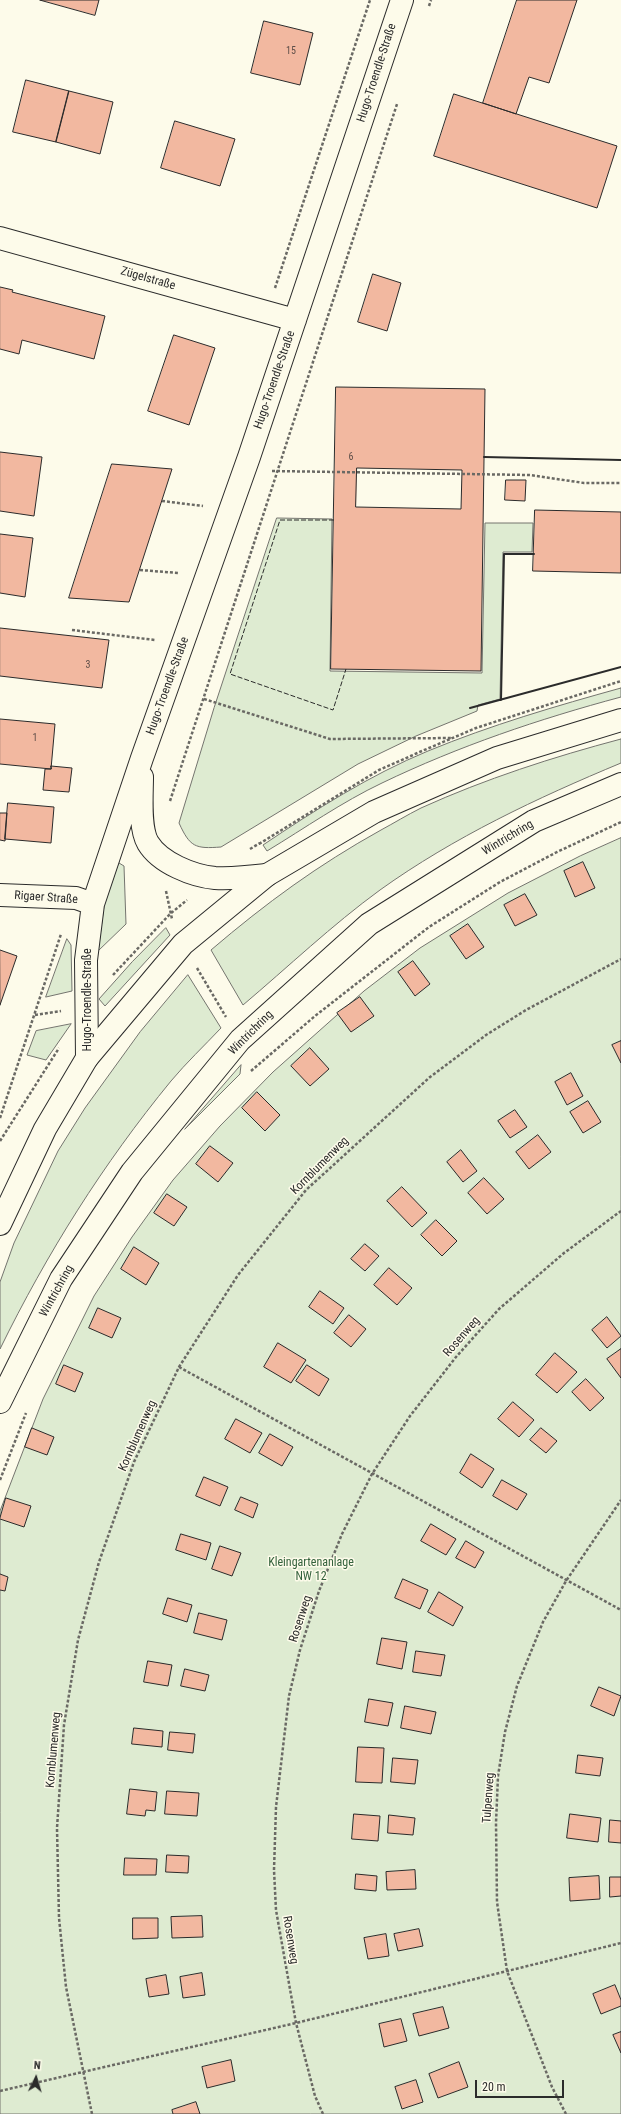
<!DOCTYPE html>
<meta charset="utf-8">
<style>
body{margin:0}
#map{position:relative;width:621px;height:2114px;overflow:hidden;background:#fdfbea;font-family:"Roboto Condensed",sans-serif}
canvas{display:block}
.north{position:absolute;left:16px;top:2058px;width:40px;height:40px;-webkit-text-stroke:3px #fdfbea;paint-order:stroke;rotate:5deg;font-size:11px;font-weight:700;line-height:16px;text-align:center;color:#2b2b2b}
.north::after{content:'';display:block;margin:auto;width:14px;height:18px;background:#2b2b2b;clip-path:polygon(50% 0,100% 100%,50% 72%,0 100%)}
.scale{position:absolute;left:475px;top:2080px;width:89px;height:18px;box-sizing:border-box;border:2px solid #2b2b2b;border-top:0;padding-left:5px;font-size:12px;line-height:14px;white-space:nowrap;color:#2b2b2b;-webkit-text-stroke:3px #fdfbea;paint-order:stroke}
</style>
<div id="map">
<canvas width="621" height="2114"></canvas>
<div class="north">N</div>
<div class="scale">20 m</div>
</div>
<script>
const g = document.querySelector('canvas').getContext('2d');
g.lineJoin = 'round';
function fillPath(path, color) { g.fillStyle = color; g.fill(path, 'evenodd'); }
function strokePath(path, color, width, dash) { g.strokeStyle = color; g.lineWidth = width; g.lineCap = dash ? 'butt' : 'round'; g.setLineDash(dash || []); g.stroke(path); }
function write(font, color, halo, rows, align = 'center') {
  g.font = font + ' "Roboto Condensed",sans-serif'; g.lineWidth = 3; g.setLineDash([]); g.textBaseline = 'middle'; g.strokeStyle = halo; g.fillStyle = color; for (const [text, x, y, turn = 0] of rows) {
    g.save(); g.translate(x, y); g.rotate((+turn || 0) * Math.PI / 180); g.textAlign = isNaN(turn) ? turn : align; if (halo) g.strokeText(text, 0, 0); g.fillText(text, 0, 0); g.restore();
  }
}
const green = new Path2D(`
 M277,518L332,519L330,671L482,673L485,523H533L532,552H503L500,699L478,705L477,711L416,736L358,764L221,847C195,849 190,847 179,823L214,708Z
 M621,688V697C539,719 459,746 382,783C342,802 305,828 267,851L263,845C315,810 370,775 428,751C491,725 556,706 621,688Z
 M621,739V763C537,798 454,837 380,890C332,925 288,967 243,1005L211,950C266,903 318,865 381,830C394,823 407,815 421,808C485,779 553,757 621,739Z
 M621,838V2114H0V1511L43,1399L94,1296L132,1237L173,1180L220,1126L273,1072L364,991L420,948L508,893L580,856Z
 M119,863L124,866L126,924L98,951L105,898Z
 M166,928L170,935L105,1006L99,999L132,962Z
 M67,939L71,945L72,991L46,997Z
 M188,975L221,1028C204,1046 186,1063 171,1081C103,1164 47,1253 0,1349V1282L14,1243L58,1151L85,1108L140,1032Z
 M71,1024L46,1060L27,1055L36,1031Z
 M241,1065L240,1074L185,1129Z`);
fillPath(green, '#deebd1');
strokePath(green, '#74746e', 1);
const building = new Path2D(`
 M40,0H99L95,15Z
 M517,0H577L549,83L529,77L516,114L483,103Z
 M264,21L313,33L300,85L251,73Z
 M26,80L69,91L56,142L13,132Z
 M69,91L113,102L100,154L56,142Z
 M454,94L617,146L597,208L434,156Z
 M175,121L235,139L220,186L161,168Z
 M373,274L401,283L387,331L358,322Z
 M0,287L13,290L12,292L105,316L94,359L22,340L19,354L0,349Z
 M174,335L215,348L189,425L148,411Z
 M336,387L485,389L481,671L331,669ZM357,468L462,470L461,509L356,507Z
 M0,452L42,457L34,516L0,511Z
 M112,464L172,469L129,602L69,598Z
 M506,480H526L525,501L505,500Z
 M535,510L621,512V573L533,571Z
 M0,534L33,538L25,597L0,593Z
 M0,628L109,640L102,688L0,676Z
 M0,719L55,724L51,769L0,764Z
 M51,766L72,768L69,792L43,790L45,769H51Z
 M8,803L54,807L51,843L5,839Z
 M0,813H7L5,841L0,840Z
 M583,862L595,888L575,897L564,871Z
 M525,894L537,915L515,926L504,905Z
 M468,924L484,947L466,959L450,936Z
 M0,950L17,956L0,1005Z
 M413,961L430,984L415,996L398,972Z
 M360,997L374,1016L351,1032L337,1013Z
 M621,1041V1063L612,1045Z
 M310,1048L329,1069L310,1086L291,1066Z
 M571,1073L583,1096L567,1105L555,1082Z
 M257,1092L280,1115L265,1131L242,1108Z
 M588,1101L601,1122L583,1133L570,1112Z
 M515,1110L527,1127L510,1138L498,1121Z
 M538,1135L551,1152L529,1169L516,1152Z
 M210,1146L233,1163L218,1182L196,1164Z
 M461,1150L477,1171L463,1182L447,1162Z
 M484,1178L504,1199L487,1214L468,1193Z
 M402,1187L427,1213L412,1227L387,1201Z
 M167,1194L187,1207L174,1226L154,1213Z
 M436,1220L457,1241L442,1256L421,1235Z
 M365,1244L379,1256L365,1271L351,1259Z
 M134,1247L159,1263L146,1285L121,1269Z
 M389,1268L412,1288L397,1305L374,1285Z
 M320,1291L344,1308L333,1324L309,1307Z
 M98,1308L121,1318L112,1338L89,1328Z
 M349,1315L366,1329L351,1347L334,1333Z
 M607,1317L621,1336L607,1348L592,1330Z
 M278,1343L306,1360L291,1383L264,1367Z
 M621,1349V1378L607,1359Z
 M555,1353L577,1372L557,1393L536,1375Z
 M64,1365L83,1373L75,1392L56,1384Z
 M307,1365L329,1379L319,1396L296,1381Z
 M586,1379L604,1398L590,1411L572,1392Z
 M513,1402L534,1420L519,1437L498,1419Z
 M236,1419L262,1433L250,1453L225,1439Z
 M32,1428L54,1437L47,1455L25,1447Z
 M541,1428L557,1441L546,1453L530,1440Z
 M270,1434L293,1447L282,1466L259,1453Z
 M471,1454L494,1469L482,1488L460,1473Z
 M204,1477L228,1487L220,1506L196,1496Z
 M502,1480L527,1494L517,1510L493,1496Z
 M241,1497L258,1504L253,1518L235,1510Z
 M6,1498L31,1506L24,1527L0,1519Z
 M431,1524L456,1539L446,1555L421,1541Z
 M181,1534L211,1543L206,1560L176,1550Z
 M466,1541L484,1552L475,1568L456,1558Z
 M220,1546L241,1553L232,1576L212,1569Z
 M0,1574L8,1577L5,1591L0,1590Z
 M403,1579L428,1590L420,1609L395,1598Z
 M439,1592L463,1607L453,1626L428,1612Z
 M168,1598L192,1605L187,1622L163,1614Z
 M199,1613L227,1620L222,1640L194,1633Z
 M382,1638L407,1642L402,1669L377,1664Z
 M416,1651L445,1655L441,1676L413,1672Z
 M148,1661L172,1665L168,1686L144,1682Z
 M185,1669L209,1675L205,1691L181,1686Z
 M599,1687L621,1696L614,1716L591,1706Z
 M369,1699L393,1703L388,1726L365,1722Z
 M405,1706L436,1712L431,1734L401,1728Z
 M134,1728L163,1731L162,1747L132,1744Z
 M170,1732L195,1734L193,1753L168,1750Z
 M358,1747L384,1748L382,1783L356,1782Z
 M578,1755L603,1758L600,1776L576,1773Z
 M393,1758L418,1760L415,1784L391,1782Z
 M130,1789L157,1792L155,1811L146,1810L145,1816L127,1814Z
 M167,1791L199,1793L197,1816L165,1814Z
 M354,1814L380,1816L378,1841L352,1839Z
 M570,1814L601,1818L598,1842L567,1838Z
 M389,1815L415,1818L413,1835L388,1833Z
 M610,1820L621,1821V1843L609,1842Z
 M167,1855L189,1856L188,1873L166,1872Z
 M125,1858L157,1859L156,1875H124Z
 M415,1870L416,1889L387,1890L386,1872Z
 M356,1874L377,1876L376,1891L355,1889Z
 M599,1876L600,1899L570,1901L569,1878Z
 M610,1877H621V1896L610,1897Z
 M202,1916L203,1937L172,1938L171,1917Z
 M133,1918H158V1938L133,1939Z
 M419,1929L423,1946L398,1951L394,1934Z
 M386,1934L389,1956L368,1959L364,1938Z
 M202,1973L205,1995L183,1998L180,1977Z
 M166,1975L169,1994L149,1997L146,1979Z
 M615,1985L621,2000V2006L601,2014L593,1994Z
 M443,2007L449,2028L419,2036L413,2014Z
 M401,2019L407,2041L384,2047L379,2024Z
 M621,2032V2053L613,2035Z
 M231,2060L235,2081L207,2088L202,2067Z
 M459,2062L468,2087L438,2098L429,2074Z
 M416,2080L423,2102L402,2109L395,2087Z
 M196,2102L200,2114H173L172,2110Z`);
fillPath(building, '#f2b8a0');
strokePath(building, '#2b2b2b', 1);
const minor = new Path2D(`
 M0,238L295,320
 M142,777C142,795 139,828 148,843C160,863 193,876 215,878C232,879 250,877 267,875
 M0,895L76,898L93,904
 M87,1058L86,960L93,904L142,758L249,457L402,0`);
const primary = new Path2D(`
 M0,1224L45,1129L87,1058L183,944L267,875L374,812L497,758L621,720
 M0,1402L61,1279L132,1172L240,1040L369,924L534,821L621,784`);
strokePath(minor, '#2b2b2b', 24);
strokePath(primary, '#2b2b2b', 24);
strokePath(new Path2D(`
 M429,6L431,0
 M275,288L370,0
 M272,471L530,475L584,483H621
 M162,501L203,506
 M140,570L179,573
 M72,630L155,640
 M204,699L330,739L451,738
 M170,801L397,104
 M259,844L379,770L422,751L476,728L621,681
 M250,849L260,843
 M166,891L172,919
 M197,968L226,1017
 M113,975L170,914L187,900
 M35,1015L61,1011
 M251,1071L315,1016L429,927L500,882L557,852L621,822
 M0,1118L61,934
 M0,1141L59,1048
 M179,1367L621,1610
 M0,1480L26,1413
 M0,2091L296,2023L621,1943
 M92,2114L66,1987L59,1918L57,1828L64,1725L78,1640L99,1562L134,1462L179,1367L238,1275L306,1190L430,1077L486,1035L526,1010L621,959
 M323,2114L315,2096L296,2023L276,1910L274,1870L276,1807L289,1696L300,1650L319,1591L342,1534L372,1474L410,1416L456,1357L499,1309L564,1253L621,1211
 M566,2114L552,2087L507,1971L497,1902L496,1823L498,1776L505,1732L517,1686L543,1622L566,1581L621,1500`), '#6a6964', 2.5, [3, 2]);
strokePath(minor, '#fdfbea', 22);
strokePath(primary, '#fdfbea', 22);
strokePath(new Path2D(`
 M334,520H280L230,674L333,710L346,669`), '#2b2b2b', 1, [5, 2]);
strokePath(new Path2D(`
 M484,457L621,460
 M501,700L504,554H534
 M470,708L621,667`), '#2b2b2b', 2);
write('10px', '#5d4e48', null, [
 ["15",291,51],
 ["6",351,457],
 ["3",88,665],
 ["1",35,738]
]);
write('12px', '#2b2b2b', '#fdfbea', [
 ["Hugo-Troendle-Straße",377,73,-72],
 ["Zügelstraße",148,279,16],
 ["Hugo-Troendle-Straße",275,380,-71],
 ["Hugo-Troendle-Straße",168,686,-70],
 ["Wintrichring",508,838,-31],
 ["Rigaer Straße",46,898,4],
 ["Hugo-Troendle-Straße",88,1000,-90],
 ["Wintrichring",251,1033,-45],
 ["Kornblumenweg",320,1166,-45],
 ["Wintrichring",57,1291,-61],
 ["Rosenweg",462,1337,-49],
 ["Kornblumenweg",138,1436,-66],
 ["Rosenweg",301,1619,-72],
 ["Kornblumenweg",54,1750,-85],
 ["Tulpenweg",489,1798,-86],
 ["Rosenweg",290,1940,81]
]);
write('12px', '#34623c', '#fdfbea', [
 ["Kleingartenanlage",311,1563],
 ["NW 12",311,1577]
]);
</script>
